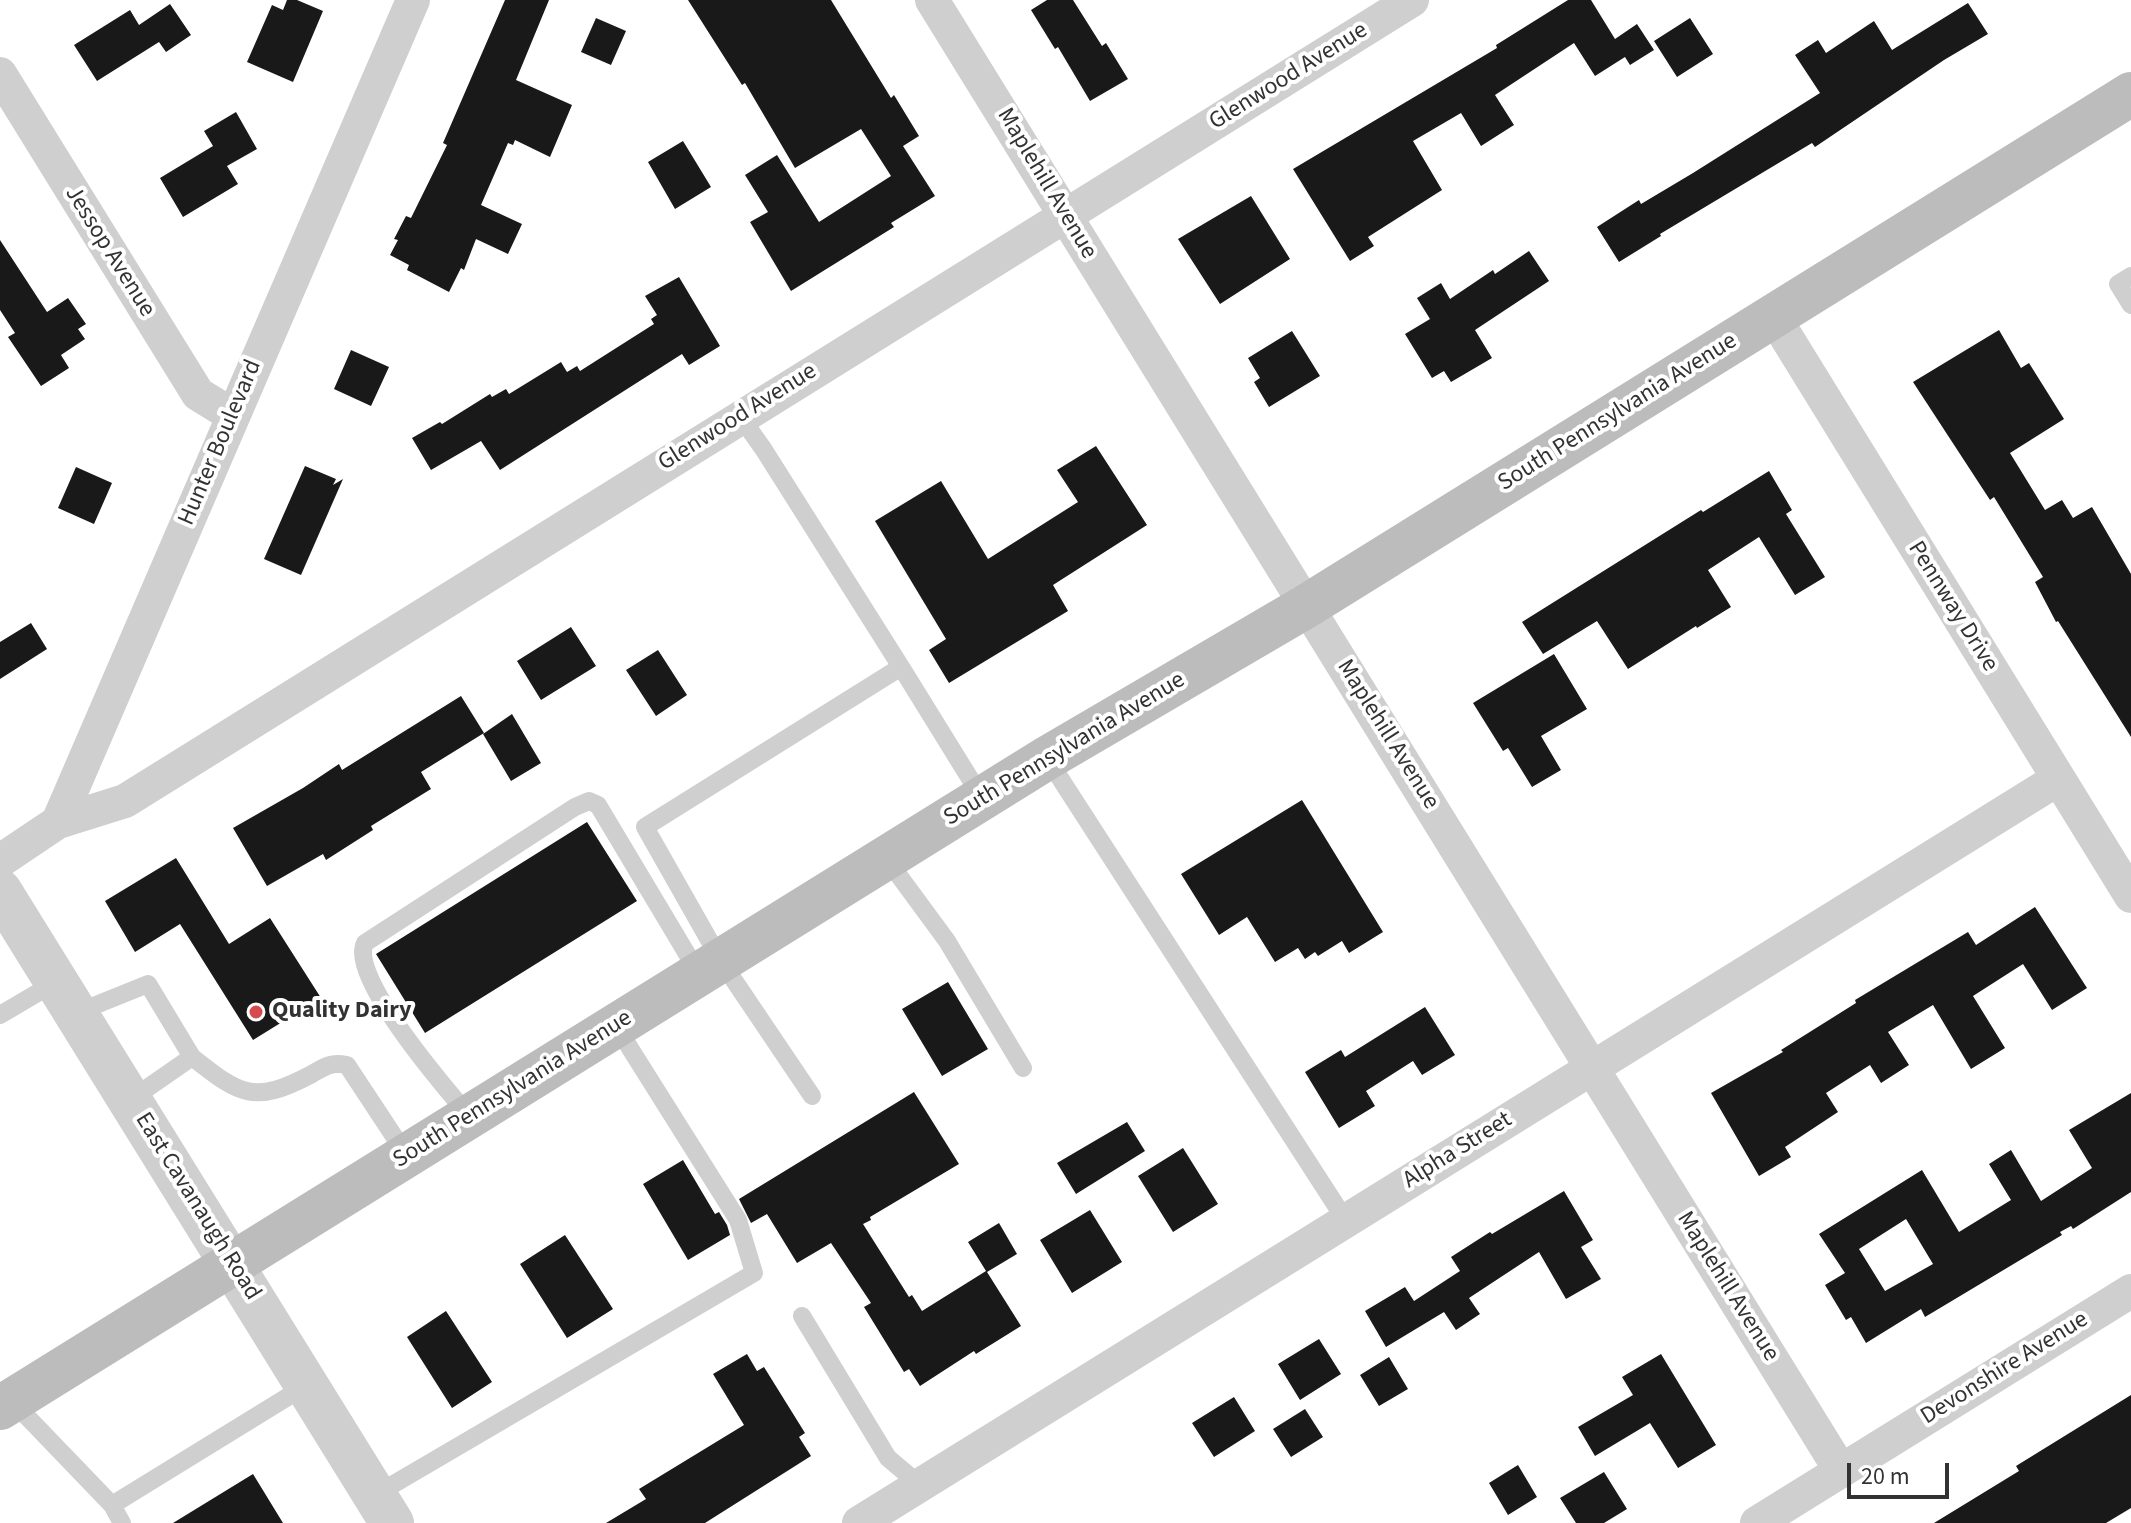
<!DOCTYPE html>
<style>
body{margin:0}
#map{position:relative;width:2131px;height:1523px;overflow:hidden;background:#fff;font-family:"Source Sans 3",sans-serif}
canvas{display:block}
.scale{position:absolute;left:1847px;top:1463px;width:102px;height:36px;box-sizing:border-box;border:4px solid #323232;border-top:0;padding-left:10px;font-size:24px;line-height:28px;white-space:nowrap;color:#323232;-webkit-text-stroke:6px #fff;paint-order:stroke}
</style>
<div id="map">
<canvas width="2131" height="1523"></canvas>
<div class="scale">20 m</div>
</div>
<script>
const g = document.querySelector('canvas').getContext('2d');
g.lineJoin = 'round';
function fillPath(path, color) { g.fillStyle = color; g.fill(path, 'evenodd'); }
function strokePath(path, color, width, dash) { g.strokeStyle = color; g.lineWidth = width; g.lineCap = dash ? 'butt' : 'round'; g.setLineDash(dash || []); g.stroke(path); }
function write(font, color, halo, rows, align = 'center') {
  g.font = font + ' "Source Sans 3",sans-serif'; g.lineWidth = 8; g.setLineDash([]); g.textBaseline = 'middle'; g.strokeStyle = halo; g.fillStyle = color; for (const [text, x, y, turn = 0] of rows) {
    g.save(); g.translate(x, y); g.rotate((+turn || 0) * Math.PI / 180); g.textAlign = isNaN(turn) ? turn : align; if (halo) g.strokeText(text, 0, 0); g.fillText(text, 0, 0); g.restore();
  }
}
fillPath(new Path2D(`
 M287,0H297L323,11L293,82L247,62L272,5L283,10Z
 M505,0H549L516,80L572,105L550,157L515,140L513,145L508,143L481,205L522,224L508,254L476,239L464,270L461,268L449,292L407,270L409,265L390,255L398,240L394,239L406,216L411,218L447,145L443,143Z
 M688,0H831L891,98L894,95L919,136L903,146L935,196L891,223L894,227L791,291L750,222L768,212L745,175L777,155L819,222L891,176L861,129L795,168L745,83L742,85Z
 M1047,0H1073L1102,46L1106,43L1128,79L1090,101L1058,47L1055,49L1031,10Z
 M1568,0H1591L1615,39L1637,24L1654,50L1630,65L1625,57L1595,76L1574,43L1495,95L1514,125L1481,146L1461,113L1413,141L1442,190L1368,237L1374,246L1350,261L1293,169L1497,48L1496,45Z
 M1968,3L1988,34L1944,60L1815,147L1812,143L1660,234L1661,236L1619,262L1597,227L1639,200L1641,204L1693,173L1820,93L1795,55L1818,40L1826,53L1874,21L1892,50Z
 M170,4L191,35L166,52L159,42L97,81L74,45L130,10L139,25Z
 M596,18L626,31L611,65L581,52Z
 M1690,18L1713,54L1677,77L1654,41Z
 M236,112L257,149L227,166L238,184L183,217L160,178L213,146L204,131Z
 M683,141L711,187L675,209L648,162Z
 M1251,196L1290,259L1220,304L1178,239Z
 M0,240L47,312L68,298L86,324L78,329L85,339L61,355L69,368L41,386L8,337L15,333L0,310Z
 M1529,251L1549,281L1475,330L1492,358L1451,382L1444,371L1432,378L1405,334L1430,319L1417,298L1441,283L1450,299L1493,270L1495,274Z
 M679,277L720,346L689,365L682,354L500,470L481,441L431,470L412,438L440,422L442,424L490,394L492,397L506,389L509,394L561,362L567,372L577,366L580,371L654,324L651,319L657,315L645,296Z
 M1999,330L2021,368L2029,363L2064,419L2010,453L2045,510L2062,500L2073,518L2092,507L2131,574V737L2058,621L2056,622L2035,582L2043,577L1994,497L1990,500L1913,382Z
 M1292,331L1320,376L1269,407L1254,382L1260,378L1248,358Z
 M351,350L389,367L371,406L334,389Z
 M1096,446L1147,525L1053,585L1068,611L949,683L929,650L946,639L875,521L941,481L988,559L1078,502L1057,470Z
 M305,466L336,479L333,485L343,479L301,575L264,559Z
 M76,467L112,483L94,524L58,508Z
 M1769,471L1792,510L1786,514L1825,577L1795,595L1759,537L1708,570L1731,607L1697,628L1696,626L1628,669L1597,621L1543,654L1522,622L1701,510L1703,512Z
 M31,623L47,649L0,679V642Z
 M571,627L596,666L541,700L517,661Z
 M658,650L687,695L656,716L626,670Z
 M1554,654L1587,709L1541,736L1561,770L1532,787L1508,748L1503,751L1473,703Z
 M461,696L484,733L421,772L431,789L371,826L373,830L326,860L323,854L267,886L233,828L303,788L339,764L342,770Z
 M512,714L541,763L511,781L483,734Z
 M1302,800L1383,932L1349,953L1342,941L1318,956L1315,952L1305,959L1298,948L1275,962L1247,917L1219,935L1181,874Z
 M587,822L637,901L425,1033L376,954Z
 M176,858L229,944L270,918L321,998L253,1040L180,924L135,952L105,901Z
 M2035,907L2087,988L2052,1010L2023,964L1973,996L2005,1048L1971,1069L1933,1005L1888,1032L1909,1065L1881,1083L1870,1065L1826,1093L1838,1112L1785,1147L1791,1157L1759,1176L1711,1093L1783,1052L1781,1050L1856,1003L1855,1000L1968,932L1976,945Z
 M948,982L988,1049L942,1076L902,1009Z
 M1425,1007L1455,1055L1422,1075L1413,1061L1366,1091L1375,1106L1339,1128L1305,1072L1341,1050L1345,1057Z
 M914,1092L959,1164L870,1217L871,1220L863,1224L909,1297L912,1295L922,1311L986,1271L968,1242L999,1223L1017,1254L987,1272L1021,1326L976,1354L974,1351L920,1386L909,1369L904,1372L864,1307L871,1303L831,1243L797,1263L767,1214L751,1223L739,1199Z
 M2131,1093V1192L2073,1229L2071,1226L2060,1232L2062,1235L1925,1317L1921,1309L1866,1343L1851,1317L1846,1320L1825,1285L1845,1273L1819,1234L1922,1170L1959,1232L2011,1200L1989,1164L2011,1150L2041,1201L2092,1168L2069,1130ZM1906,1219L1933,1264L1885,1291L1859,1249Z
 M1127,1122L1145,1151L1076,1194L1057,1163Z
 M1183,1148L1218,1204L1173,1232L1138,1176Z
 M683,1160L715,1214L719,1212L727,1225L730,1235L688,1260L643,1184Z
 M1564,1191L1593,1240L1581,1247L1601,1279L1566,1299L1539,1252L1469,1298L1480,1314L1456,1330L1444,1312L1386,1347L1365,1311L1405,1287L1414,1301L1460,1271L1451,1257L1490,1232L1492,1234Z
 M1090,1210L1122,1262L1072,1293L1040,1240Z
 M565,1235L613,1309L567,1338L520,1264Z
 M446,1311L492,1382L452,1408L407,1337Z
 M1319,1339L1341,1374L1300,1400L1278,1364Z
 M747,1354L757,1371L764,1367L805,1433L799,1437L811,1456L705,1523H606L646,1499L639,1489L744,1425L713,1374Z
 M1661,1354L1716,1445L1678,1468L1650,1423L1595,1456L1578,1427L1633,1395L1622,1377Z
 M1389,1357L1408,1389L1379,1406L1360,1375Z
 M2131,1395V1508L2106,1523H1934L2019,1471L2016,1466Z
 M1234,1397L1255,1431L1214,1457L1192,1423Z
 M1305,1409L1323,1437L1291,1457L1273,1429Z
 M1518,1465L1537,1497L1508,1515L1489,1483Z
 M1604,1472L1627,1509L1604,1523H1576L1560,1498Z
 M253,1474L283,1523H173Z`), '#191919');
strokePath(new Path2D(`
 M2131,276L2118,284L2131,305
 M740,416L764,450L901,667
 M1047,758L1346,1221
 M886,858L947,941L1023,1068
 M76,1013L148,984L192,1057L130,1100
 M0,1015L56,982
 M192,1057C240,1095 254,1105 312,1074C325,1066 331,1062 347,1065L407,1156
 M812,1096L721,961L645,827L901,667L982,798
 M470,1117C446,1089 348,976 365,943L575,807L589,801L598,805L699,974
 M802,1316L888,1458L920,1485
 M12,1401L112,1505L122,1523
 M375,1495L754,1273L738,1220L616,1026
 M112,1505L307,1385`), '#cfcfcf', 18);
strokePath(new Path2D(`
 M932,0L1841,1471
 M0,74L198,394L232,415
 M1774,317L2131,896
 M58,822L125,801L1412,0
 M0,861L58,822L413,0
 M859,1523L2058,779
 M1757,1523L2131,1291`), '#cfcfcf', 34);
strokePath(new Path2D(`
 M0,891L392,1523`), '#cfcfcf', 44);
strokePath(new Path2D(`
 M0,1408L1047,758L1305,607L2131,94`), '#bcbcbc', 44);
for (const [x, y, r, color] of [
 [256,1012,8,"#d44a4d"]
]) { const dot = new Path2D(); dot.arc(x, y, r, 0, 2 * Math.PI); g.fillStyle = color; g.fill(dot); strokePath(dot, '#fff', 3); }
write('24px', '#323232', '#fff', [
 ["Glenwood Avenue",1289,77,-32],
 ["Maplehill Avenue",1046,184,59],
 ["Jessop Avenue",109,252,58],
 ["South Pennsylvania Avenue",1618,413,-32],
 ["Glenwood Avenue",738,418,-32],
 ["Hunter Boulevard",221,443,-67],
 ["Pennway Drive",1952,607,58],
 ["Maplehill Avenue",1387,735,58],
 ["South Pennsylvania Avenue",1065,750,-31],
 ["South Pennsylvania Avenue",513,1090,-32],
 ["Alpha Street",1458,1151,-32],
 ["East Cavanaugh Road",197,1207,58],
 ["Maplehill Avenue",1727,1287,58],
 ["Devonshire Avenue",2005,1369,-32]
]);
write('bold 24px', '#323232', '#fff', [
 ["Quality Dairy",272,1012]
], 'left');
</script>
